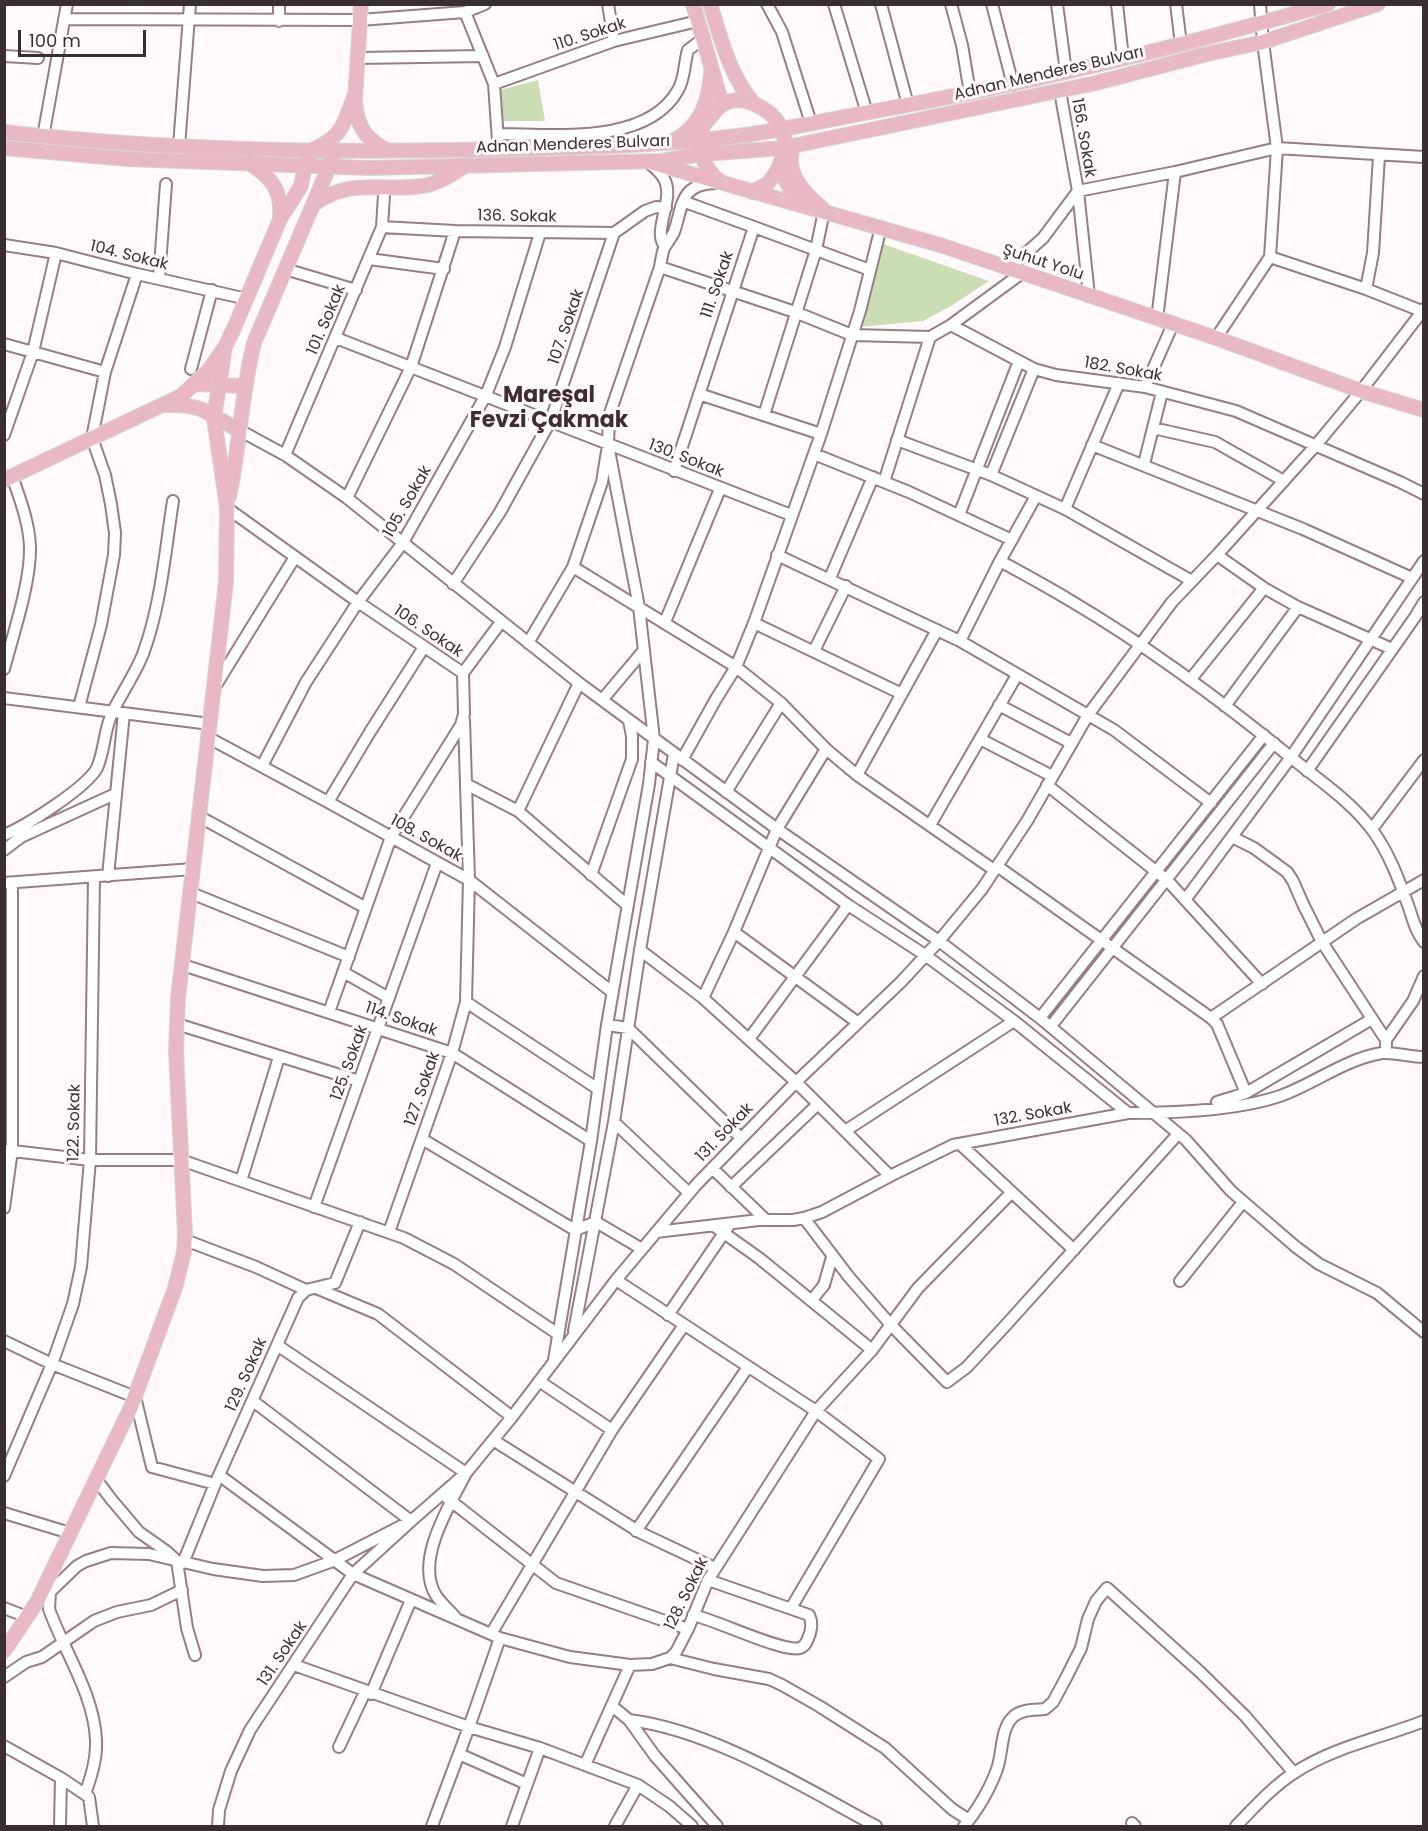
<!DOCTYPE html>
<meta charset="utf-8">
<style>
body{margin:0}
#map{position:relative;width:1428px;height:1831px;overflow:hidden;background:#fff9fb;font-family:Poppins,sans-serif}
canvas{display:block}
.frame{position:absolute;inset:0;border:6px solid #392f32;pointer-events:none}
.scale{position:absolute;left:18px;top:30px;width:128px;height:27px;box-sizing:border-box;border:3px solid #392f32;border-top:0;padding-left:8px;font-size:18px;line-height:21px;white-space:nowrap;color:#392f32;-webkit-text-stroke:4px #fff9fb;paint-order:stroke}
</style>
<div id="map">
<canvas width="1428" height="1831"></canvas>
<div class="frame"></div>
<div class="scale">100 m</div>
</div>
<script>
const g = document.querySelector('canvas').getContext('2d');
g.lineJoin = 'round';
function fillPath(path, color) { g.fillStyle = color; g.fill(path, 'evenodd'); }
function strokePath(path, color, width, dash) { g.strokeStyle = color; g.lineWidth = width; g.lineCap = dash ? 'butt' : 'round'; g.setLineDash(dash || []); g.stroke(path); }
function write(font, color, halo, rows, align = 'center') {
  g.font = font + ' Poppins,sans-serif'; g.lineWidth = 6; g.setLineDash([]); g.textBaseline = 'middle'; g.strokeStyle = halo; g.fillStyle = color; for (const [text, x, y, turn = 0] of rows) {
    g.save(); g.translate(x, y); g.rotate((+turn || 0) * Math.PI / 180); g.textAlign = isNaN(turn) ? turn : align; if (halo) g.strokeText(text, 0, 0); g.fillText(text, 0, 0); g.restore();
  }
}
fillPath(new Path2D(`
 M538,80L545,121H502L500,90Z
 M883,244L989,281L951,306L923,321L860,327Z`), '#cbddb4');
const minor = new Path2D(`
 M279,4V21
 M608,4L614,41
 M767,4L782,32L811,123
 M834,4L867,113
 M881,4L908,105
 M951,4L962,45L970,93
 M992,4L1013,85
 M1057,4L1066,72
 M1117,4L1123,58
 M1176,4L1181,44
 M465,12L494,84L498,141
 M64,19L360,20L465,12L485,4
 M4,56L38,58
 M358,58L483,56
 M494,84L614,41L698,21
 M1060,91L1078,191L1089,296
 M498,134C552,134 647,146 678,90C685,79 684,63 688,50L704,38
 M43,137L67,4
 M179,146L190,4
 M649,163C655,168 662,173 665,181C674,200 652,233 665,246
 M685,202L754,227
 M382,227L455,231L614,233L645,211L656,207L666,208
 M4,245L56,253L137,274L247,299
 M1270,257L1366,289L1424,312
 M369,259L444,269
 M660,267L795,312L852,335L930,337
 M285,269L356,290
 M1008,269L1043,238L1078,191L1175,172L1277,148L1424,157
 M159,279L166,184
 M1366,289L1373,253L1379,156
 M1157,319L1175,172
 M951,325L1022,273
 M930,337L951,325L1034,369L1056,375L1145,387L1236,411L1400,482L1424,494
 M336,338L791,515
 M1216,338L1270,257L1277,148L1263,42L1260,4
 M4,344L105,372
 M191,369L212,290
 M1145,387L1173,324
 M699,394L821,434
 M764,415L816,250L824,211
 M1153,428L1215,442L1284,481
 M239,430L285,455L347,498L579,683L777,829L939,941L1040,1018L1186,1140L1231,1191L1296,1247L1319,1264L1377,1293L1424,1332
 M4,435L33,352L56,253
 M897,440L991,475L1065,509L1192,581
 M1092,445L1303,529L1412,578
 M814,454L909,492L1012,540
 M285,455L382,227L384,195
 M1144,464L1162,392
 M674,471L754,227L870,270
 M991,475L1034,369
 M884,482L930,337
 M347,498L411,367L455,231
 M227,508L358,602L463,673L464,714L461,725L391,837L329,1012
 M1065,509L1119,383
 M959,515L1019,361
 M777,555L960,641L1114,730L1211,803
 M1217,555L1264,588L1298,607L1392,649
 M1000,561C1024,574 1048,587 1071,601C1149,647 1223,702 1293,759C1320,781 1352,802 1373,831C1389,853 1399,880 1408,905C1413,919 1415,930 1424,942
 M573,567L736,667L781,703L826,749L857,775L994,870
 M830,578L873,477
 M453,584L500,512L551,420L614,233
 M665,622L720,489
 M754,623L902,694
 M960,641L1000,561L1036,496
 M528,643L573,567L602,482L608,445L609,416L660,267C661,261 662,254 664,248C667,243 671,238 674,232C683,207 679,184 715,183
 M814,651L846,586
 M4,669C13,635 31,581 30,547C29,522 20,499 12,476
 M463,673L501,622
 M1190,680L1264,588
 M579,683L518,811L627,905
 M216,685L295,557
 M4,698L210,724
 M602,700L644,650
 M999,705L1071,743
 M1225,706L1298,607
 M79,707L101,625L114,555L115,533L111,504L105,475L92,438L105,372L137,274
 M209,738L328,802L469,880L612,992
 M980,739L1052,776
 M682,760L716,699L736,667L754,623L821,434L860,311L881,227
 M651,762L848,905L925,955L1014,1021L1128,1113
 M262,766L306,682L358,602L402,544L486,395L505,347L540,233
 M1307,771L1415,617L1424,602
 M857,775L937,630
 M466,784L518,811
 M1047,785L1167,880L1262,984
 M726,792L781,703
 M328,802L370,732L424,647
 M200,817L366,908
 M930,825L1017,675
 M1372,829L1424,760
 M4,835C26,826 86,788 97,768C105,750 104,728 113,711C123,691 135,674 143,654C161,605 165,552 173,501
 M1232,837L1254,848L1287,872L1293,881L1303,904L1322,942L1386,1040
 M4,850L21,837L115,794
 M997,866L1211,1018L1217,1024L1246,1093
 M591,875L632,759V736L629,721
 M108,876L124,713
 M4,883L193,869
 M191,893L349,957
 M1185,900L1291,757L1424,561
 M734,932L857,1022
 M640,950L703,998L796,1082L890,1176
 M183,965L452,1053L591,1141
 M343,972L389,998
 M703,998L734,932L777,829L826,749
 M466,1002L598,1089
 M1040,1018L1264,735
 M1211,1018L1356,919L1424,880
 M177,1024L359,1081
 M607,1025L628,1028L741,1138
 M1051,1026L1274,743
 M749,1039L848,905
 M1386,1046V1040L1413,1001L1424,976
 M1217,1102L1246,1093L1372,1019
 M614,1122L689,1193
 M845,1131L1014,1021
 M422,1139L575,1230L596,1222L642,1249
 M960,1144L1074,1250
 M4,1150L90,1160H181L404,1238L454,1264L558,1334
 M712,1168L766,1220
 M241,1181L279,1057
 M731,1187L818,1104
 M314,1207L437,863
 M4,1208L12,1150V883
 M804,1218L849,1277L891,1325L947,1382L967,1367L1005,1326L1178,1134
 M714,1226L759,1258L872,1350
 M389,1232L452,1053L466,1002L469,880L464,720
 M656,1232L759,1220H793L804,1218L822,1212L890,1176L953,1145L1128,1113C1172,1113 1239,1110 1280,1096C1314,1084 1345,1059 1382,1053C1395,1052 1410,1057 1424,1057
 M185,1240L256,1267L306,1290
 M616,1280L816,1411L879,1459L791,1608
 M1180,1281L1243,1202
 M316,1288L378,1314L512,1417
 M812,1300L824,1285L832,1257
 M668,1315L728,1227
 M574,1331L614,1122L640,950L674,754
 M4,1341L52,1364L135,1397L152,1467L215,1484
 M277,1345L466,1473C450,1505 413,1562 437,1597C442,1604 450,1611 456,1618
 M554,1360L591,1141L607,1025L649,784L654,739L639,607L608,445
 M539,1381L612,1430
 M493,1440L641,1533L715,1568
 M219,1475L353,1574L500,1638L570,1657L630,1665L652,1664L670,1658L676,1652L688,1629L708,1580L816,1411L872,1350L918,1288L1012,1192
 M4,1476L52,1364L73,1304L81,1267L90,1160L94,877
 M96,1479L111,1499L139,1532L166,1551L177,1561L187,1628L195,1655
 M447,1498L556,1583L688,1629
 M4,1513L70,1533
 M636,1531L748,1367
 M183,1563L215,1484L298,1298L306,1290L335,1283L360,1222
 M50,1592L49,1609C64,1651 94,1694 96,1740C97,1759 91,1777 85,1794
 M38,1601L50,1592L77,1566L86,1561L111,1553L149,1554L213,1569L263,1576L294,1575L333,1561L411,1521L466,1473L512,1417L616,1280L696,1185L796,1082L901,982L939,941L982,889L1027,821L1088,715L1172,602L1217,555L1316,445L1361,391L1424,309
 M4,1608L27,1617
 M693,1615C716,1620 784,1653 800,1648C806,1646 808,1639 810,1633C812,1626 812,1621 809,1615L708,1580
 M491,1634L612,1430L684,1325
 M670,1658L714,1669L769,1679L782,1685L819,1706L885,1748L952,1809L969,1820
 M294,1665L469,1727L500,1638
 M4,1677L26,1662L42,1657L94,1621L117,1612L151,1605L182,1590
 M371,1694L411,1600
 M612,1706L629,1720L655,1756L717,1826
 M629,1720C712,1730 803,1787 876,1826
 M4,1746L61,1778L89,1797L93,1826
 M339,1747L365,1692
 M459,1754L527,1784
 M585,1765L630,1665
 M638,1785L669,1806L692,1826
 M1132,1823L1135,1826
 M60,1826L61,1778
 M218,1826L219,1810L231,1771L250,1730L353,1574L411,1521L253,1401
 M432,1826L469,1727L540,1748L638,1785L615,1826
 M512,1826L540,1748
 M964,1826C977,1811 990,1789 997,1769C1003,1753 1000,1728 1014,1716C1023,1709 1034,1710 1045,1709L1053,1702L1066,1678L1081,1648L1088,1619L1096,1601L1107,1588L1200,1672L1245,1716L1294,1773
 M1236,1826C1254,1808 1272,1787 1294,1773C1333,1747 1381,1738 1424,1721`);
const major = new Path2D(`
 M361,4L355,100C357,125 363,137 386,150
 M693,4L722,104
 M710,4C721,39 730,76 754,104
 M4,132C169,151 336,153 502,149C580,147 659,146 737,136C781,131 826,120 870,112C1024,84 1177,48 1328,4
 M673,141C700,127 709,102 711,73
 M4,148L128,159L369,168L661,161L702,154L783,148L1096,83L1207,54L1263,42L1378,4
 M793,148C784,173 805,194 823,209
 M249,163C271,177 282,190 280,217
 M653,163L940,245L1216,338L1361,391L1424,410
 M781,163C785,185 789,192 810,201
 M721,182C708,173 698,155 700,138C701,127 705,123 712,115C715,112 718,107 722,105C742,92 771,109 781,127C790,143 780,171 768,183C764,187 756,189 752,192
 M314,204C353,177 380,192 423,186C439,183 451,175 465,166
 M195,384L245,386
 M167,405C179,405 193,405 205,411C216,417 227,424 239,430
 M4,480L181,396L208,371L225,347L235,326L280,219L301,186L305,165L312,150C345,135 342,125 355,95
 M229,497C240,447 241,394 254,343L332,160
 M4,1651L37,1602L131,1407L175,1288L184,1252L185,1234L176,1052L178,998L226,582L227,508L214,418L225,347`);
strokePath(minor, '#967e83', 14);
strokePath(major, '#d7d5d6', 16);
strokePath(minor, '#fff', 10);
strokePath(major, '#e8b8c5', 14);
write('16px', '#392f32', '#fff9fb', [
 ["110. Sokak",590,35,-18],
 ["Adnan Menderes Bulvarı",1049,74,-13],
 ["156. Sokak",1083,138,80],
 ["Adnan Menderes Bulvarı",573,145,-2],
 ["136. Sokak",517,217,1],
 ["104. Sokak",129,256,14],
 ["Şuhut Yolu",1043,263,18],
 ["111. Sokak",718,285,-71],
 ["101. Sokak",327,320,-67],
 ["107. Sokak",567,327,-71],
 ["182. Sokak",1123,370,10],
 ["130. Sokak",686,459,21],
 ["105. Sokak",408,502,-60],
 ["106. Sokak",428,632,34],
 ["108. Sokak",426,839,29],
 ["114. Sokak",401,1020,19],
 ["125. Sokak",350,1063,-70],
 ["127. Sokak",423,1089,-71],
 ["132. Sokak",1033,1115,-10],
 ["122. Sokak",75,1123,-89],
 ["131. Sokak",725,1133,-46],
 ["129. Sokak",247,1375,-66],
 ["128. Sokak",687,1594,-64],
 ["131. Sokak",283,1654,-56]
]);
write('bold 22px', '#402d32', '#fff9fb', [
 ["Mareşal",549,396],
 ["Fevzi Çakmak",549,421]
]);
</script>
